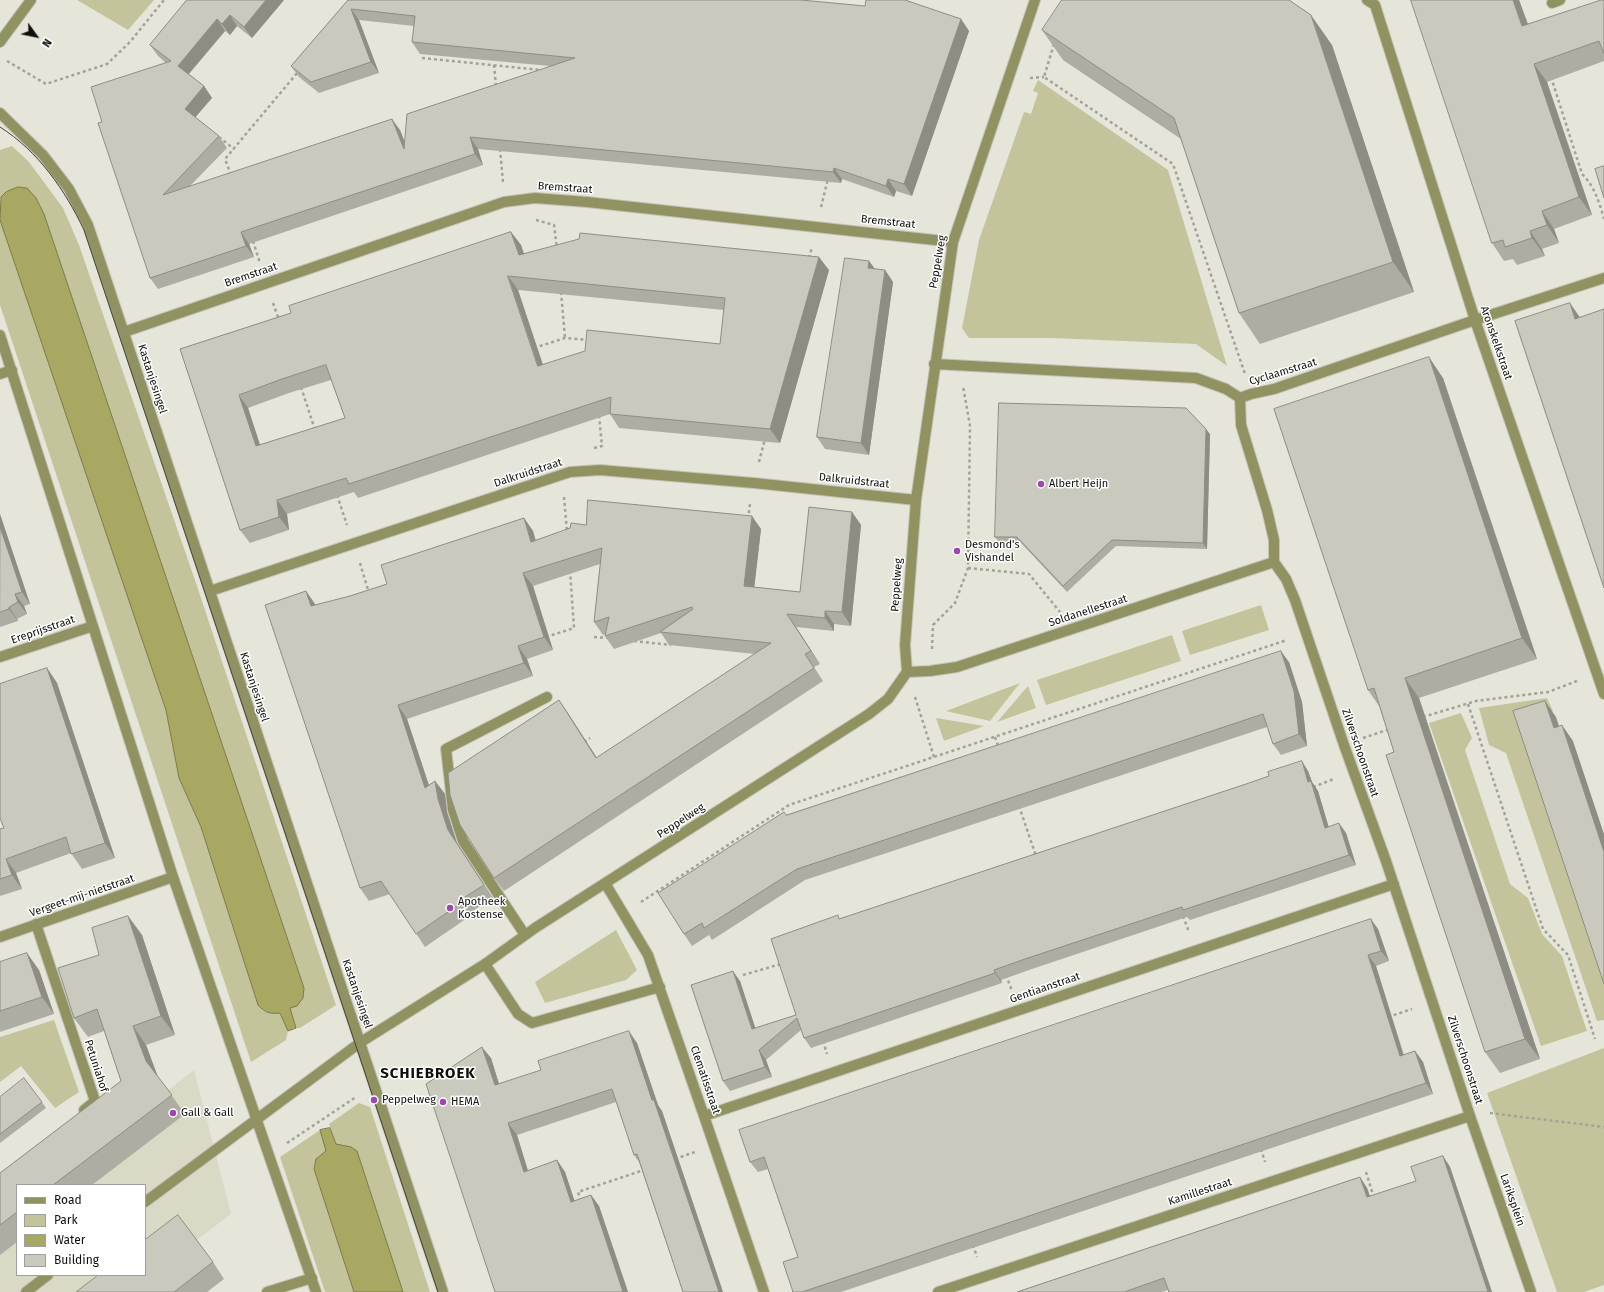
<!DOCTYPE html>
<style>
body{margin:0}
#map{position:relative;width:1604px;height:1292px;overflow:hidden;background:#e5e6d9;font-family:"Fira Sans",sans-serif}
canvas{display:block}
.legend{position:absolute;left:16px;top:1184px;width:130px;height:92px;box-sizing:border-box;background:#fff;border:1px solid #9f9f9d;margin:0;padding:5px 7px;list-style:none;font-size:12px;color:#0f0f0b}
.legend li{display:flex;align-items:center;gap:8px;height:20px}
.legend b{width:20px;border:1px solid #9f9f9d}
.north{position:absolute;left:16px;top:16px;width:40px;height:40px;-webkit-text-stroke:3px #fff;paint-order:stroke;rotate:123deg;font-size:11px;font-weight:700;line-height:16px;text-align:center;color:#0f0f0b}
.north::after{content:'';display:block;margin:auto;width:14px;height:18px;background:#0f0f0b;clip-path:polygon(50% 0,100% 100%,50% 72%,0 100%)}
</style>
<div id="map">
<canvas width="1604" height="1292"></canvas>
<ul class="legend">
<li><b style="height:5px;background:#919261"></b>Road</li>
<li><b style="height:11px;background:#c3c49c"></b>Park</li>
<li><b style="height:11px;background:#a8a863"></b>Water</li>
<li><b style="height:11px;background:#c9c9bd"></b>Building</li>
</ul>
<div class="north">N</div>
</div>
<script>
const g = document.querySelector('canvas').getContext('2d');
g.lineJoin = 'round';
function fillPath(path, color) { g.fillStyle = color; g.fill(path, 'evenodd'); }
function strokePath(path, color, width, dash) { g.strokeStyle = color; g.lineWidth = width; g.lineCap = dash ? 'butt' : 'round'; g.setLineDash(dash || []); g.stroke(path); }
function write(font, color, halo, rows, align = 'center') {
  g.font = font + ' "Fira Sans",sans-serif'; g.lineWidth = 3; g.setLineDash([]); g.textBaseline = 'middle'; g.strokeStyle = halo; g.fillStyle = color; for (const [text, x, y, turn = 0] of rows) {
    g.save(); g.translate(x, y); g.rotate((+turn || 0) * Math.PI / 180); g.textAlign = isNaN(turn) ? turn : align; if (halo) g.strokeText(text, 0, 0); g.fillText(text, 0, 0); g.restore();
  }
}
fillPath(new Path2D(`
 M194,1070L231,1214L128,1292H0V1223L17,1210V1275H145V1185H48Z`), '#d9d9c5');
fillPath(new Path2D(`
 M77,0H154L128,30Z
 M1038,80L1168,170L1227,366L1196,344L1052,338H969L962,328L979,240L1024,112L1031,114L1038,93L1033,91Z
 M12,146L29,162L63,208L79,245L197,586L336,1005L300,1028H296L290,1008L304,988L44,214L36,198L1,197L0,199V150Z
 M0,220L166,710L179,778L201,827L258,1005L263,1011L280,1013L288,1031L286,1040L251,1062L0,305Z
 M1261,605L1269,630L1190,655L1182,631Z
 M1172,635L1181,661L1046,705L1037,680Z
 M1020,683L990,721L946,711Z
 M1028,686L1036,708L997,722Z
 M1547,698L1553,711L1520,726L1604,981V1020L1597,1021L1506,753L1489,745L1479,708Z
 M1461,713L1472,738L1465,750L1510,884L1528,898L1542,934L1562,956L1587,1031L1541,1046L1429,723Z
 M936,718L984,726L944,741Z
 M616,930L637,970L626,980L545,1003L535,982Z
 M54,1020L79,1092L55,1108L21,1066L0,1082V1037Z
 M1604,1048V1285L1584,1292H1557L1487,1093Z
 M359,1103L370,1107L430,1292H403L357,1151L351,1147L336,1144L329,1124Z
 M320,1130L326,1151L316,1159L314,1169L354,1292H325L280,1157Z`), '#c3c49c');
const water = new Path2D(`
 M18,187L27,188L36,198L44,214L304,988L303,998L297,1006L290,1008L296,1028L288,1031L280,1013C270,1014 265,1013 258,1005L201,827L179,778L166,710L0,220L1,197L6,192Z
 M330,1128L336,1144L351,1147L357,1151L403,1292H354L314,1169L316,1159L326,1151L320,1130Z`);
fillPath(water, '#a8a863');
strokePath(water, '#7a7a49', 1);
const minor = new Path2D(`
 M1367,0L1375,5L1475,320L1604,694
 M1552,3L1560,0
 M0,42L31,0
 M0,113L43,155L69,189L88,225L443,1292
 M124,332L504,202L535,198L587,202L953,242
 M0,335L173,877L316,1292
 M934,364L1196,378L1226,389L1240,398L1251,394L1274,389L1475,320L1604,278
 M0,374L12,370
 M1240,398L1241,425L1267,510L1274,540V562L1286,579L1295,600L1344,745L1386,861L1470,1116L1531,1292
 M210,591L570,472L600,470L754,483L916,500
 M0,657L93,626
 M907,672L930,671L957,667L1274,562
 M605,883L648,955L704,1116L764,1292
 M36,924L95,1101L84,1110
 M525,935L463,841L453,810L446,749L547,697
 M0,937L173,877
 M485,964L518,1014L532,1023L660,987
 M704,1116L1394,884
 M145,1202L361,1042L485,964L535,928L869,714L888,699L907,672L905,645L916,500L953,242L1035,0
 M26,1292L48,1275
 M267,1292L312,1278
 M938,1292L1470,1116`);
strokePath(minor, '#c3c4b8', 12);
strokePath(new Path2D(`
 M1054,44L1044,77L1173,164L1245,374
 M422,58L541,70
 M7,61L46,84L107,64L130,42L164,0
 M494,65L496,86
 M1551,77L1582,174C1595,187 1599,202 1604,219
 M1030,78L1044,77
 M219,137L234,149
 M500,149L503,182
 M231,175L225,159L298,72
 M821,207L828,179
 M536,220L554,225L557,249
 M253,241L260,263
 M809,258L812,247
 M561,292L565,338
 M273,303L279,320
 M534,348L565,338L589,340
 M301,387L315,430
 M594,448L602,446L599,415
 M759,462L765,439
 M337,495L347,525
 M564,497L567,532
 M748,519L750,504
 M360,563L369,593
 M968,568L1029,574L1060,612
 M546,637L574,628L570,570
 M594,637L609,638
 M634,641L671,645
 M932,649L933,625L955,603L968,568L970,426L963,386
 M915,697L934,757
 M1468,704L1543,929L1568,955L1595,1039
 M1423,717L1476,701L1548,692L1577,681
 M995,737L999,748
 M1363,738L1390,729
 M584,742L590,738
 M1313,787L1334,779
 M1019,806L1036,856
 M641,902L789,805L1287,640
 M1183,916L1189,932
 M743,975L781,964
 M1006,975L1012,991
 M1388,1017L1412,1009
 M823,1041L827,1054
 M1490,1113L1604,1127
 M287,1143L356,1097
 M1261,1149L1265,1162
 M675,1159L695,1152
 M1366,1172L1374,1198
 M581,1201L578,1192L644,1170
 M973,1245L977,1257`), '#a2a398', 2.5, [3, 3]);
strokePath(minor, '#919261', 10);
strokePath(new Path2D(`
 M0,127C38,151 65,190 84,230L438,1292`), '#41413b', 1);
fillPath(new Path2D(`
 M187,0H284L252,38L237,26L230,35L225,31L189,74L204,86L212,98L195,117L219,136L227,148L190,186L400,130L404,141L550,66L420,54L412,42L414,26L359,20L379,73L319,93L299,77L291,66L348,0L961,19L969,31L912,196L896,191L894,197L842,179L841,183L478,149L483,165L249,244L254,257L158,289L150,278L102,122L166,63L158,56L150,45Z
 M1519,0L1528,24L1604,0V61L1547,82L1592,215L1554,229L1559,243L1542,249L1545,256L1517,265L1513,259L1504,261L1492,243Z
 M1042,30L1332,45L1414,292L1260,344L1239,313L1181,139L1063,60Z
 M511,232L521,245L524,254L829,270L780,443L619,428L610,414L358,498L354,492L287,514L289,530L250,543L240,530L180,349L291,313ZM518,290L724,310L720,344L543,365ZM331,380L345,418L260,445L248,408L289,393Z
 M869,261L875,269L885,270L893,282L869,455L825,449L817,437Z
 M1443,378L1537,659L1419,698L1540,1059L1500,1073L1485,1052L1394,752L1379,706L1368,690Z
 M1210,434L1207,549L1116,546L1067,592L1021,543L999,542L995,537Z
 M852,512L861,525L851,626L834,624V631L796,627L820,664L814,667L823,681L504,891L494,878L559,700L597,758L755,654L669,645L661,633L614,649L605,636V634L603,635L594,622L600,564L533,586L553,650L527,659L533,676L407,719L429,785L435,781L445,794L447,812L457,843L493,898L474,910L475,911L469,915L470,916L425,947L390,894L369,901L360,888L306,591L315,605L350,596L387,584L524,518L533,531L535,540L586,525L761,529L754,587L800,592Z
 M0,514L30,604L24,606L27,614L17,619L18,621L0,627Z
 M1289,662L1302,702L1307,746L1281,755L1273,744L1267,727L805,880L712,940L709,935L692,946L684,934L786,815Z
 M47,668L57,683L115,858L82,869L71,853L16,873L22,889L0,896V829L4,828Z
 M1308,771L1312,782L1318,791L1328,826L1346,833L1356,865L1190,920L1187,917L1032,969L1001,980L1002,983L811,1048L804,1038L801,1030L766,1060L772,1077L730,1091L723,1081L740,981L755,1028L796,1015L840,919Z
 M128,916L142,935L175,1035L146,1045L158,1077L185,1114L92,1185H17V1242L0,1255V1173L121,1081L104,1031L88,1037L74,1018L99,955Z
 M1378,929L1389,961L1376,966L1404,1055L1415,1051L1423,1062L1433,1094L841,1292H793L798,1257L768,1169L758,1172L750,1162Z
 M0,962L39,970L54,1014L0,1032Z
 M637,1043L658,1105L662,1111L723,1292H683L639,1162L634,1155L616,1102L517,1135L528,1171L557,1160L565,1172L574,1201L591,1195L599,1206L628,1292H495L491,1058L499,1084Z
 M0,1097L42,1102L46,1108L0,1143Z
 M1443,1156L1450,1167L1492,1292H1169L1168,1290L1162,1292H1017L1360,1177L1367,1188L1370,1196L1416,1181Z
 M213,1262L224,1279L207,1292H76Z`), '#adada3');
fillPath(new Path2D(`
 M266,0H284L252,38L244,27Z
 M1513,0H1519L1535,44L1522,26Z
 M351,9L359,20L379,73L371,62Z
 M230,15L237,26L230,35L222,24Z
 M1311,15L1332,45L1414,292L1393,262Z
 M217,19L225,31L186,77L178,66Z
 M961,19L969,31L912,196L904,184Z
 M1534,64L1547,82L1592,215L1579,197Z
 M204,86L212,98L193,120L185,109Z
 M392,119L400,130L412,160L404,149Z
 M470,137L478,149L483,165L475,154Z
 M834,168L842,179L841,183L833,172Z
 M888,179L896,191L894,197L886,186Z
 M1542,211L1554,229L1559,243L1547,225Z
 M1530,231L1542,249L1545,256L1532,238Z
 M241,232L249,244L254,257L246,246Z
 M511,232L521,245L529,269L519,255Z
 M819,257L829,270L780,443L770,429Z
 M869,261L877,272L868,268Z
 M885,270L893,282L869,455L861,443Z
 M508,276L518,290L548,380L538,366Z
 M1570,303L1588,329L1575,319Z
 M1429,357L1443,378L1537,659L1522,638Z
 M239,395L248,408L265,460L256,446Z
 M1206,429L1210,434L1207,549L1203,543Z
 M277,500L287,514L289,530L279,517Z
 M852,512L861,525L851,626L842,612Z
 M0,514L30,604L22,592L0,527Z
 M752,516L761,529L753,599L744,586Z
 M524,518L533,531L540,555L531,542Z
 M523,573L533,586L553,650L544,637Z
 M306,591L315,604L320,619L311,606Z
 M15,594L24,606L27,614L18,602Z
 M9,607L17,619L18,621L9,609Z
 M825,611L834,624V631L825,618Z
 M787,614L796,627L820,664L811,651Z
 M518,646L527,659L533,676L524,663Z
 M1281,651L1289,662L1302,702L1307,746L1299,734Z
 M47,668L57,683L115,858L105,843Z
 M1405,678L1419,698L1540,1059L1525,1039Z
 M559,700L568,713L606,772L596,758Z
 M1545,701L1556,717L1565,744L1554,728Z
 M398,705L407,719L434,801L425,788Z
 M1562,725L1573,741L1604,834V852Z
 M1302,761L1308,771L1312,782L1318,791L1332,838L1325,828L1308,782Z
 M435,781L445,794L447,812L457,843L493,898L448,830L438,799Z
 M1339,823L1346,833L1356,865L1349,855Z
 M6,859L16,873L22,889L12,875Z
 M128,916L142,935L175,1035L161,1016Z
 M1371,919L1378,929L1389,961L1381,951Z
 M27,953L39,970L54,1014L42,997Z
 M1368,955L1376,966L1407,1067L1400,1056Z
 M994,970L1001,980L1002,983L995,973Z
 M733,971L740,981L759,1039L752,1029Z
 M133,1026L146,1045L159,1080L146,1061Z
 M629,1031L637,1043L658,1105L662,1111L723,1292H719L652,1100Z
 M482,1047L491,1058L503,1097L495,1085Z
 M759,1050L766,1060L772,1077L765,1067Z
 M1415,1051L1423,1062L1433,1094L1426,1083Z
 M508,1123L517,1135L532,1184L524,1172Z
 M1443,1156L1450,1167L1492,1292H1488Z
 M557,1160L565,1172L579,1214L571,1202Z
 M1360,1177L1367,1188L1374,1208L1367,1197Z
 M591,1195L599,1206L628,1292H623Z`), '#8d8d84');
const building = new Path2D(`
 M187,0H266L244,27L230,15L222,24L217,19L178,66L204,86L185,109L219,136L163,195L392,119L404,149L407,114L575,58L412,42L415,16L351,9L371,62L311,82L291,66L348,0H801L865,6L866,0H905L961,19L904,184L888,179L886,186L834,168L833,172L470,137L475,154L241,232L246,246L150,278L98,123L102,122L91,87L171,61L150,45Z
 M1062,0H1289L1311,15L1393,262L1239,313L1174,118L1042,30Z
 M1411,0H1513L1522,26L1601,0H1604V54L1599,41L1534,64L1579,197L1542,211L1547,225L1530,231L1532,238L1505,247L1503,240L1492,243Z
 M1604,166V198L1595,169Z
 M511,232L519,255L579,239L580,233L819,257L770,429L610,414L611,397L349,484L346,478L277,500L279,517L240,530L180,349L291,313L289,306ZM508,276L725,298L720,344L587,330L585,351L538,366ZM326,365L345,418L256,446L239,395L279,380Z
 M845,258L869,261L868,268L885,270L861,443L817,437Z
 M1570,303L1575,319L1604,309V588L1515,321Z
 M1429,357L1522,638L1405,678L1525,1039L1485,1052L1386,755L1394,752L1374,688L1368,690L1274,409Z
 M999,403L1186,408L1206,429L1203,543L1112,540L1063,586L1017,537H995Z
 M588,500L752,516L744,586L800,592L809,507L852,512L842,612L825,611V618L787,614L811,651L805,654L814,668L494,878L460,825L450,795L448,773L559,700L596,758L771,643L660,632L693,609L692,607L605,636L609,617L594,622L602,548L523,573L544,637L518,646L524,663L398,705L425,788L435,781L438,799L448,830L484,885L465,897L466,898L460,902L461,903L416,934L381,881L360,888L265,605L306,591L311,606L350,596L387,584L381,565L524,518L531,542L570,528L571,523L586,525Z
 M0,527L22,592L15,594L18,602L9,607V609L0,612Z
 M1281,651L1294,691L1299,734L1273,744L1263,714L797,869L704,928L702,923L684,934L658,893L784,812L786,815Z
 M47,668L105,843L71,854L66,837L6,859L12,875L0,879V829L4,828L0,818V684Z
 M1545,701L1554,728L1562,725L1604,852V984L1513,711Z
 M1302,761L1308,782L1311,781L1325,828L1339,823L1349,855L1183,910L1182,907L1025,959L994,970L995,973L804,1038L797,1018L759,1050L765,1067L723,1081L691,985L733,971L752,1029L796,1015L771,939L838,915L839,919L1246,784L1269,776L1268,772Z
 M128,916L161,1016L133,1026L146,1061L172,1095L53,1185H17V1212L0,1225V1173L121,1081L97,1009L74,1018L58,968L99,955L92,928Z
 M1371,919L1381,951L1368,955L1400,1056L1415,1051L1426,1083L802,1292H793L783,1262L798,1257L764,1157L750,1162L739,1130Z
 M27,953L42,997L0,1011V962Z
 M629,1031L652,1100H654L719,1292H683L637,1154L634,1155L612,1089L508,1123L524,1172L557,1160L571,1202L591,1195L623,1292H495L426,1084L482,1047L495,1085L541,1070L538,1061Z
 M24,1078L42,1102L0,1134V1097Z
 M1443,1156L1488,1292H1169L1164,1278L1124,1292H1017L1360,1177L1367,1197L1416,1181L1411,1167Z
 M178,1215L213,1262L174,1292H76L98,1275H145V1240Z`);
fillPath(building, '#c9c9bd');
strokePath(building, '#8d8d84', 1);
for (const [x, y, r, color] of [
 [1041,484,4,"#9d47b4"],
 [957,551,4,"#9d47b4"],
 [450,908,4,"#9d47b4"],
 [374,1100,4,"#9d47b4"],
 [443,1102,4,"#9d47b4"],
 [173,1113,4,"#9d47b4"]
]) { const dot = new Path2D(); dot.arc(x, y, r, 0, 2 * Math.PI); g.fillStyle = color; g.fill(dot); strokePath(dot, '#fff', 1.5); }
write('11px', '#0f0f0b', '#fff', [
 ["Bremstraat",565,188,4],
 ["Bremstraat",888,222,6],
 ["Peppelweg",938,262,-80],
 ["Bremstraat",251,275,-19],
 ["Aronskelkstraat",1496,343,71],
 ["Cyclaamstraat",1283,372,-17],
 ["Kastanjesingel",152,379,72],
 ["Dalkruidstraat",528,473,-18],
 ["Dalkruidstraat",854,481,6],
 ["Peppelweg",897,585,-86],
 ["Soldanellestraat",1088,611,-18],
 ["Ereprijsstraat",43,630,-19],
 ["Kastanjesingel",254,687,72],
 ["Zilverschoonstraat",1360,753,71],
 ["Peppelweg",681,821,-33],
 ["Vergeet-mij-nietstraat",82,896,-19],
 ["Gentiaanstraat",1045,988,-19],
 ["Kastanjesingel",357,994,71],
 ["Zilverschoonstraat",1465,1060,72],
 ["Petuniahof",96,1066,72],
 ["Clematisstraat",705,1080,71],
 ["Kamillestraat",1200,1192,-18],
 ["Lariksplein",1512,1200,71]
]);
write('11px', '#0f0f0b', '#fff', [
 ["Albert Heijn",1049,484],
 ["Desmond's",965,545],
 ["Vishandel",965,558],
 ["Apotheek",458,902],
 ["Kostense",458,915],
 ["Peppelweg",382,1100],
 ["HEMA",451,1102],
 ["Gall & Gall",181,1113]
], 'left');
g.letterSpacing = '1px';
write('bold 15px', '#0f0f0b', '#fff', [
 ["SCHIEBROEK",428,1074]
]);
g.letterSpacing = '0px';
</script>
